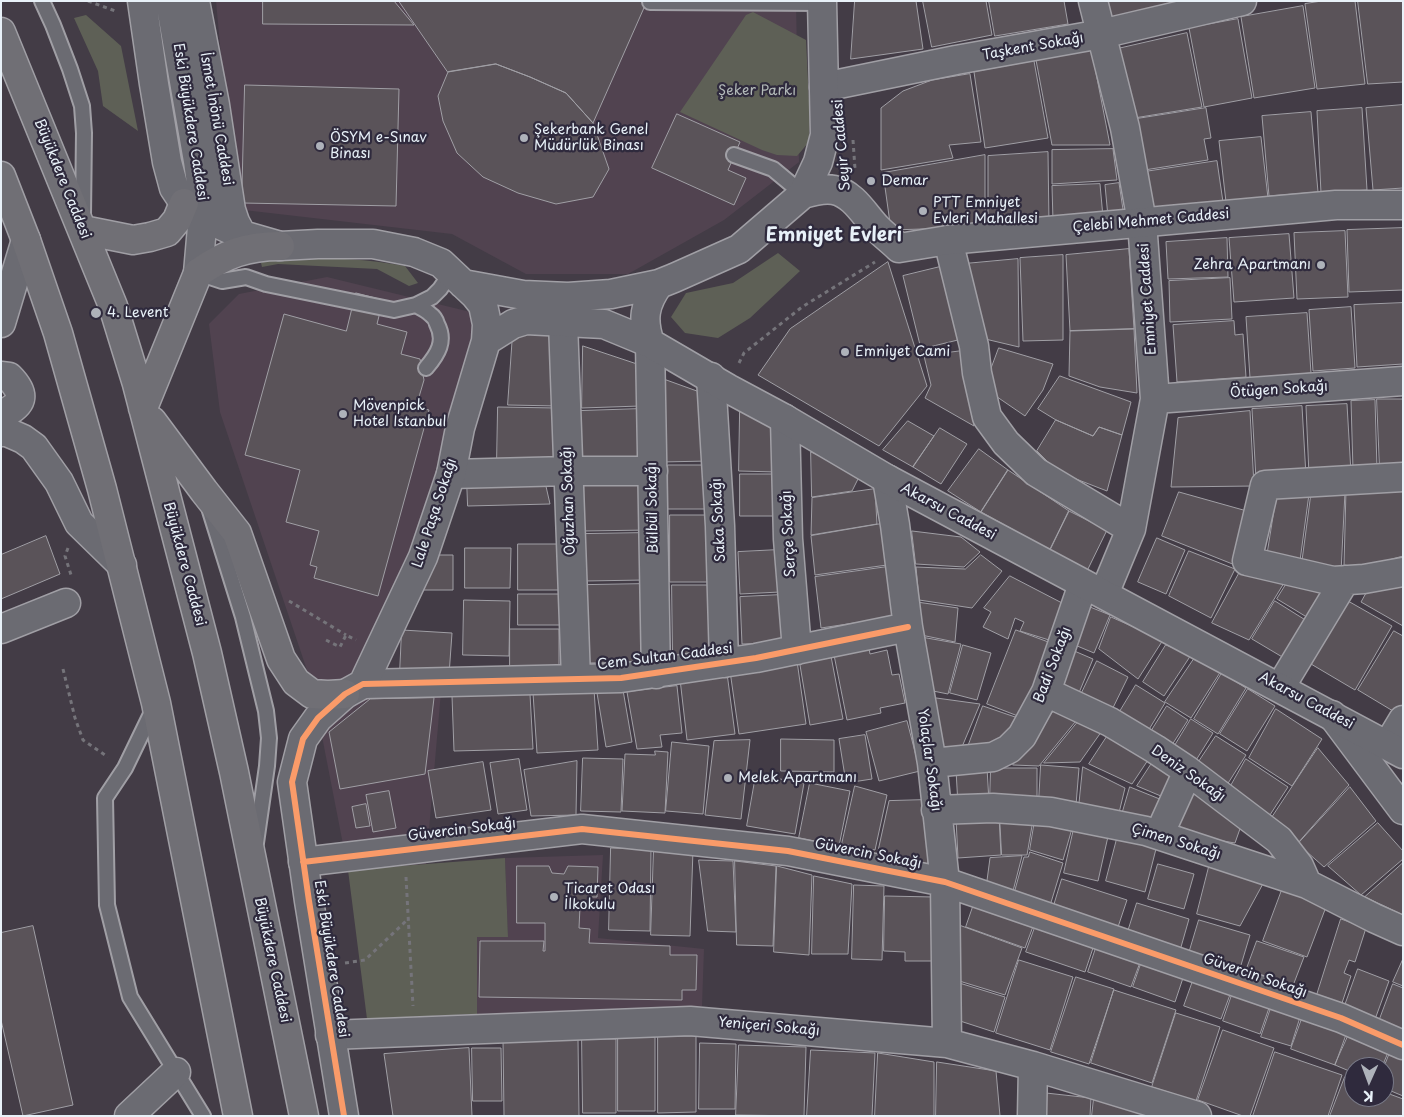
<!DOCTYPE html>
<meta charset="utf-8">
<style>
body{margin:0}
#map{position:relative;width:1404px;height:1117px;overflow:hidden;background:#433c46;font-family:"Playpen Sans",sans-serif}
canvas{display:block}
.frame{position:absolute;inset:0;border:2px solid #e8f1f8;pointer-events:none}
.north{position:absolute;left:1344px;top:1057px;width:50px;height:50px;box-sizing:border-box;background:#2f2a3d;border:1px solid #797a88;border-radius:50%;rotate:182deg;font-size:14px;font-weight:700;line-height:20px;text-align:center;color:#e8f1f8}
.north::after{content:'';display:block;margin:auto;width:18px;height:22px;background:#aeb2ba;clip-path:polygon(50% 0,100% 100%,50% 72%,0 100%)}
</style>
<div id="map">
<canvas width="1404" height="1117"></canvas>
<div class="frame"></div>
<div class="north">K</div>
</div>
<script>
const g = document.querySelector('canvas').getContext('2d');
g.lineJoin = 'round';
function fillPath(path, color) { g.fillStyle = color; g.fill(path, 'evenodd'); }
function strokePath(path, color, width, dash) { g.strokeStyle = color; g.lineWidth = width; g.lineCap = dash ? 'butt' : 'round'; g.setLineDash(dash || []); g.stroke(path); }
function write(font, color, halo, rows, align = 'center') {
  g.font = font + ' "Playpen Sans",sans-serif'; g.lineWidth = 4.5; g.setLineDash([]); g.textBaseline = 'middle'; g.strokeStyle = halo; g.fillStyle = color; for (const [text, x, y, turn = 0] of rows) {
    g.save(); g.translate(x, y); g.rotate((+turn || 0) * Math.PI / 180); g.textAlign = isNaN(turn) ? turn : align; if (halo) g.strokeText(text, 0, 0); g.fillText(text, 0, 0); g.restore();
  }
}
fillPath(new Path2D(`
 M216,1H796L799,162L724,220L628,274H526L452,234L235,209Z
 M327,277L528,326L498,327L374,673L441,692L426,864L348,870L312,685L220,412L209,324L239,294Z
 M603,855L598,938L704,949L702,1006L477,1014V937H508L505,858Z`), '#514350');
fillPath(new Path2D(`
 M753,12L806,40L810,121L809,142L797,156L777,155L762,150L680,112L746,15Z
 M86,15L121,46L138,131L103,106L98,71L74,18Z
 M778,253L800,271L750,318L718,338L685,333L671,317L686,293L733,283Z
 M293,257C330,258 369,259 405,266L418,283L409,286L377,269L278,264L262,267L261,263L267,258Z
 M505,858L508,937H477V1014L367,1019L348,870Z`), '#5e6056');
const building = new Path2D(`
 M263,1H394L414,25L263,24Z
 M399,1H647L593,123L566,93L530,77L496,64L448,72Z
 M855,1H916L923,49L851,59Z
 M923,1H986L992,35L932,47Z
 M989,1H1064L1068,24L995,36Z
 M1106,1H1170V3L1110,18Z
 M1322,1H1355L1365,84L1317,89L1305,4Z
 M1358,1H1403V82L1368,84Z
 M1303,6L1315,88L1254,98L1241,17Z
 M1238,19L1252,98L1204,107L1189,28Z
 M1187,33L1202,107L1128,119L1113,50Z
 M1091,47L1110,145H1052L1036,60Z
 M1034,61L1048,138L985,148L974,72Z
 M496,64L530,77L566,93L593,123L609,169L593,197L556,204L518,193L483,177L457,153L443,121L438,96L448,72Z
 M970,74L981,142L949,145L953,158L881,170V108L903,91L932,80Z
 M245,85L399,89L396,206L242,203Z
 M1403,105V188L1373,190L1366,108Z
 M1206,108L1211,138L1204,139L1208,160L1138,171L1130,120Z
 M1362,108L1367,190L1321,193L1317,111Z
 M1311,112L1318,192L1269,196L1262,116Z
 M677,114L740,142L728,170L746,178L734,205L652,168Z
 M1261,137L1268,198L1226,202L1219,141Z
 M1113,149L1117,180L1052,184V150Z
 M1048,152L1049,224L988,227V156Z
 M985,155V227L891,230L883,173Z
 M1217,161L1223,202L1150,212L1144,172Z
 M1119,183L1124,216L1108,217L1105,185Z
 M1100,184L1103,217L1053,221L1052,186Z
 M1403,228V290L1349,292L1347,230Z
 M1345,231L1348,297L1297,299L1294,233Z
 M1289,234L1294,298L1234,302L1229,238Z
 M1227,238L1228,277L1168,279L1166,242Z
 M1129,249L1134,329L1070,331L1066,255Z
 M1063,255V340L1023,341L1020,258Z
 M1018,259L1019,347L981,338L964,264Z
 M888,262L927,386L879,446L758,375L790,329Z
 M944,266L962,339L921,349L903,276Z
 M1230,278L1232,319L1170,322L1169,281Z
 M356,293L383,300L377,324L407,332L401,354L420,359L424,380L416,407L429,410L378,596L314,578L317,567L310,565L319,531L286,522L300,470L245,455L284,314L346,331Z
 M1403,303V364L1357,367L1354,305Z
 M1351,307L1355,368L1313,371L1309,310Z
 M1307,313L1311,373L1250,378L1246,317Z
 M1234,321L1235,335L1243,334L1246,377L1177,382L1173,325Z
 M1134,329L1137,393L1100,387L1069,376L1070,331Z
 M513,333L555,334L558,406L508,405Z
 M583,346L637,364L640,406L582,408Z
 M999,348L1053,364L1043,390L1025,416L984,388Z
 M962,351L974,426L925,398L931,385L924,356Z
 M1060,376L1131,402L1122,435L1099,427L1093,436L1056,420L1038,409Z
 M658,377L708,395L709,461L661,462Z
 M1377,399H1403V469L1380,470Z
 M1375,400L1377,469L1353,470L1351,401Z
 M1347,404L1351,473L1309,475L1306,406Z
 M1302,406L1306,476L1256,479L1252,409Z
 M498,407L557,408L555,462L497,461Z
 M640,409L642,460L582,462L580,411Z
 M740,410L778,424L777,472L739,471Z
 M1250,411L1254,486L1171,487L1178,418Z
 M1056,420L1093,436L1099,427L1122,435L1107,491L1058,472L1037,451Z
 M908,421L934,436L913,467L883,450Z
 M940,428L967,444L941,484L913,467Z
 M979,449L1008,470L981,512L948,491Z
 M811,452L860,475L852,491L812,497Z
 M668,465H711V509H668Z
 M1008,470L1069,511L1050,550L981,512Z
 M740,474H779L780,516H740Z
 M467,480L545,482L550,504L468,506Z
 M584,484H649V530L584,531Z
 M875,489L877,524L811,535L812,498Z
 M1403,489V556L1364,567L1344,566L1346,490Z
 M1179,492L1254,513L1235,565L1162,536Z
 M1345,492L1341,572L1301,568L1311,493Z
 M1277,494H1309L1299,568L1266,563Z
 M1069,511L1107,530L1087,571L1050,550Z
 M670,515H712L713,582H670Z
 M881,524L887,565L815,575L811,536Z
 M912,531L961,537L980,552L964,567L916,564Z
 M644,533L645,580L584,581V534Z
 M46,536L60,574L1,599V555Z
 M1157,538L1185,550L1166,594L1138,582Z
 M518,544H563V590H518Z
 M465,548H511L510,588H465Z
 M778,550L780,592L740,594L738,552Z
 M1189,551L1235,569L1211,618L1169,596Z
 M437,555H453V590H420Z
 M981,555L1002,571L972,608L919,600L916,567L965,569Z
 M887,567L894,617L821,628L815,577Z
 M1242,568L1284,583L1249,640L1212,623Z
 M1292,575L1325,595L1310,619L1277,599Z
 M1010,576L1064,604L1049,640L1020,631L1024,622L1015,618L1008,639L983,627L991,612L984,608Z
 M645,584L646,662L588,663L587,585Z
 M672,585H712L714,656L673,661Z
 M1403,587V626L1361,602L1366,593Z
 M518,594H563V625H518Z
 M781,595L783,643L742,644L740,597Z
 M464,600L510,601L509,656L463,655Z
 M1275,601L1307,621L1284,658L1252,639Z
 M1348,601L1392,626L1355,690L1311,664Z
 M917,602L958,608L955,642L921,635Z
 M1085,605L1110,615L1094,653L1070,643Z
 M1111,617L1163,640L1138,679L1099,649Z
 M510,629H559V668L510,669Z
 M402,630L452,633L449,675L400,673Z
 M1016,630L1051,643L1023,718L987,704Z
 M1394,631L1403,636V706L1398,714L1358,690Z
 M921,637L961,644L948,694L923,689Z
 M868,643L870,654L887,650L892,675L899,674L905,703L880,708L881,713L847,720L833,650Z
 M963,645L991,653L977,700L950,693Z
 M1166,645L1191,655L1164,696L1143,682Z
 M1072,650L1093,659L1076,700L1055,691Z
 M830,651L843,719L810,725L799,659Z
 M1196,656L1221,671L1191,718L1165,702Z
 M797,661L806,724L739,734L730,671Z
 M1097,661L1128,677L1108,718L1077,703Z
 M727,673L735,734L687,740L680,679Z
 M1222,673L1246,688L1218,734L1194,719Z
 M1136,685L1165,703L1145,736L1116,718Z
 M677,686L682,733L660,735L662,747L637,749L627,692Z
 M594,689L598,750L537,753L533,693Z
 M1248,689L1275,706L1247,751L1220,734Z
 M623,690L632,742L606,747L597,693Z
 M530,694L533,749L454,751L452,696Z
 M929,697L980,704L959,754H939Z
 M434,698L425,774L340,789L329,732L370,699Z
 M1059,704L1080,716L1039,766L1013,765Z
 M983,706L1021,719L990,748L966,752Z
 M1167,706L1188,720L1168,751L1147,738Z
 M1276,709L1322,739L1292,786L1249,758Z
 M1082,717L1104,728L1080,762L1044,763Z
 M1191,719L1213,733L1193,765L1171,752Z
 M907,721L920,771L879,781L866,732Z
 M1112,729L1152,754L1132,784L1089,764Z
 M865,735L872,779L846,783L839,739Z
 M1216,736L1246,755L1225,788L1194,769Z
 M781,739L834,740V772L781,771Z
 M750,740L741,819L705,815L714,741Z
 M672,742L709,746L703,814L666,811Z
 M1318,748L1349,785L1297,844L1269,822Z
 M655,751L668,752L665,813L622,811L625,754L655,755Z
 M1156,757L1183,777L1168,799L1137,786Z
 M583,758L623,759L621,812L581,811Z
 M519,759L527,810L498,814L490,763Z
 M1246,759L1288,787L1268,818L1228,791Z
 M577,761L576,815L531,816L524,770Z
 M483,762L491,810L436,818L428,771Z
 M1041,765L1079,768L1076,805L1039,802Z
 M1083,767L1125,788L1118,817L1079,807Z
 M987,768L989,802L958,805L956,770Z
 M991,768H1037V802L990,801Z
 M756,775L804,783L795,834L747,826Z
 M810,783L850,791L839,846L799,838Z
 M855,786L887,795L875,850L842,844Z
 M1187,786L1242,823L1235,843L1169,832Z
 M1130,787L1167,802L1160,825L1121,818Z
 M1350,787L1376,821L1324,867L1298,844Z
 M389,791L396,828L373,832L366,795Z
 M926,800L928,864L878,851L889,801Z
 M366,804L370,826L356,828L352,807Z
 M999,816L1001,855L958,858L956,819Z
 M1000,817L1033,820L1027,855H1002Z
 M1035,820L1073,825L1063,860L1030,850Z
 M1378,823L1403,851V859L1361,895L1328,866Z
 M1075,824L1109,832L1098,881L1064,873Z
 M1118,835L1157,845L1145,892L1106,881Z
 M611,848L651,849L650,931L609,930Z
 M654,848L693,850L690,936L651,935Z
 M1030,852L1063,863L1049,909L1013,897L1024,857H1028Z
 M1022,856L1012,895L986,888L990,858Z
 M1211,859L1265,880L1240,926L1197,914Z
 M699,860L733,861L736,932L708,931Z
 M735,861L776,866L773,946L737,945Z
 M1403,863V915L1365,897Z
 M1158,864L1194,874L1184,909L1148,899Z
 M517,866H549L552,873L564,874L568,866L598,867L597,897H588L587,908L580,907L579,928L590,929L589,943L670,946V955H697L696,990H682V1000L479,997L480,941H544L543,951H545V923H517Z
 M777,866L812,875L809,955L774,952Z
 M814,876L852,884L848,954H812Z
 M1062,879L1127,900L1116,933L1052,912Z
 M854,885L884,886L882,960L852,959Z
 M1282,890L1326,907L1307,957L1263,941Z
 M885,896L934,897L932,961H905V952L884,951Z
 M975,901L1035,921L1025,948L966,927Z
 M1137,903L1189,919L1179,954L1126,938Z
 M1341,919L1366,928L1355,962L1349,960L1344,973L1351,976L1341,1006L1316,998Z
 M1199,920L1250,935L1238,975L1187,960Z
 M1037,922L1095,942L1085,972L1026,952Z
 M959,925L1022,948L1005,995L956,980Z
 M33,926L73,1105L23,1116L1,1020V933Z
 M1257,941L1304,957L1289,996L1243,979Z
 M1098,942L1142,957L1131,987L1088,972Z
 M1143,958L1185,972L1175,1002L1133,987Z
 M1403,959V986L1393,982Z
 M1019,960L1073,977L1050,1050L996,1033Z
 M1358,969L1389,981L1374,1022L1343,1011Z
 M1076,977L1114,989L1089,1064L1051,1052Z
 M1194,978L1231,992L1221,1019L1184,1006Z
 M956,982L1005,997L994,1032L954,1019Z
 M1393,984L1403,988V1033L1378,1024Z
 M1114,990L1176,1010L1152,1083L1091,1063Z
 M1233,992L1270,1005L1260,1034L1223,1021Z
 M1272,1005L1301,1014L1291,1046L1261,1037Z
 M1176,1013L1220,1027L1196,1101L1152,1087Z
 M1303,1016L1347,1032L1335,1065L1291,1049Z
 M1223,1030L1274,1048L1250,1116H1243L1198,1100Z
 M1349,1034L1389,1050L1382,1067H1354V1073L1335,1065Z
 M658,1036H696V1112L658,1113Z
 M618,1037H655V1111H618Z
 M578,1039L579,1116H504L503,1040Z
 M582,1039H616V1113H583Z
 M700,1043L736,1044L735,1109H699Z
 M739,1045L806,1047L804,1116L736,1115Z
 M469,1048L472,1116H393L384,1054Z
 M472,1048H501L502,1101H473Z
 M811,1050L875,1053L872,1116H807Z
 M1391,1050L1403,1055V1096L1384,1088V1067Z
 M1275,1052L1342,1075L1328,1116H1253Z
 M878,1053L934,1062V1116H875Z
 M937,1062L996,1071L1000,1116H936Z
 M1345,1077L1354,1080V1097H1384V1092L1403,1099V1116H1330Z
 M1046,1093L1091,1098L1090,1116H1043Z
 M1094,1098L1152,1116H1092Z`);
fillPath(building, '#5a5359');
strokePath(building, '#a09fa5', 1);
const lane = new Path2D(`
 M42,1L53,25L70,69L82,106L84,133L83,215
 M650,2L822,3
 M734,155L773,169L803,194
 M198,273L222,281L246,277L266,284L394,310L416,305L432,297L440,289L451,273
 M416,305C421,308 426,310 430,314C433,316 436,320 437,324C446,341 438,354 426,368
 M210,511L243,617L266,711L269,738L267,766L256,843
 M154,708L125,768L105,798L107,905L130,997L203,1116`);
const street = new Path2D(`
 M1093,1L1125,128L1142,222L1155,399L1131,529L1104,594
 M824,87L956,60L1101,34L1242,1
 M948,240L974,346L977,373L987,417L1006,443L1036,472L1131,529
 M563,322L576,679
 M650,343L656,674
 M711,377L720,526L724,663
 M1155,399L1403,381
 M785,419L788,539L797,650
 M451,474L569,471H653
 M1403,477L1265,485L1247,561L1333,581L1364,579L1403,572
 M887,479L895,525L908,627L932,763L945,882L947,1043
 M1,629L66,603
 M1287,676L1345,580
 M363,684L621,678L756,658L908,627
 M1046,692L1110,722L1155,749L1188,771L1279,840L1299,866L1307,884
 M1332,715L1403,810
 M1388,745L1403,720
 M932,763L993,757L1009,749L1022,736L1046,692L1083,584
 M936,810L993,808L1051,812L1146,831L1307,884L1374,918L1403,931
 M1159,835L1188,771
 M303,862L582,829L788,851L945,882L1341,1018L1403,1045
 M330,1035L690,1021L947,1043L1033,1066L1197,1116
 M1032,1116L1033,1066`);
const secondary = new Path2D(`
 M142,1L154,84L167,162L174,188L186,206L214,222L242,235L280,246L318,244H373L414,252L441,263L475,295L483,305L487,324L486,341L460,428L451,474L423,557L363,684L345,694L318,718L303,739L292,782L309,901L344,1116
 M170,1L198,161L204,204L198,273
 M195,1L215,105L231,210L235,222L242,235
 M803,194C813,191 824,188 834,190C854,194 865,216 878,229C885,236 892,241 899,248L948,240L1336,205H1403
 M463,284L523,295L568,297L611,294L659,284L674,278L739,249L803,194L818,162L825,135L822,1
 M1,323L26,240
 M486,341L513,324L526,320L604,324L650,343L729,389L785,419L887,479L1403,754
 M650,343C642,320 644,304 659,284
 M1,376L9,377C27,395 23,405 1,415
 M1,432H7L23,439L34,447L59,482L79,523L122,565
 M129,1116L176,1072`);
const primary = new Path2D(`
 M1,32L113,306L137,384L207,653L234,772L304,1116
 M1,176L26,240L58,333L102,489L156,703L238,1116
 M83,230L133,240L150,237L167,232L177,220L184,203
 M143,408L198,273C225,254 247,246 280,246
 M152,421L204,491L237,533L281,659L296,682L312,694L328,695L345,694`);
strokePath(lane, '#a09fa5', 18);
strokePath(street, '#a09fa5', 31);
strokePath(secondary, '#a09fa5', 31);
strokePath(primary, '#a09fa5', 31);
strokePath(new Path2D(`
 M88,1L118,12
 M853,140L855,169
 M739,363L744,353L802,307L875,262
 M68,548L65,556L72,578
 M289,601L346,635
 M326,640L340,647L346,635L356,640
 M63,669L75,718L83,740L108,757
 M406,877L413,1006
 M345,963L365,960L407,920`), '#75747a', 3, [4, 4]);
strokePath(lane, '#6b6b72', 14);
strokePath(street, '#6b6b72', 28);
strokePath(secondary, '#6b6b72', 28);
strokePath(primary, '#706f75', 28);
strokePath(new Path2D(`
 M303,862L582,829L788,851L945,882L1341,1018L1403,1045
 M344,1116L309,901L292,782L303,739L318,718L345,694L363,684L621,678L756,658L908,627`), '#fa9b69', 6);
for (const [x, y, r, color] of [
 [524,138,5,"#aeb2ba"],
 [320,146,5,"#aeb2ba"],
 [871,181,5,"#aeb2ba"],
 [923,211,5,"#aeb2ba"],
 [1321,265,5,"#aeb2ba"],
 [96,313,6,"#aeb2ba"],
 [845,352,5,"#aeb2ba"],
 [343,414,5,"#aeb2ba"],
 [728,778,5,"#aeb2ba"],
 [554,897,5,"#aeb2ba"]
]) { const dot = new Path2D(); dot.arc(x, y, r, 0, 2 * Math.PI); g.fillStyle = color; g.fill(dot); strokePath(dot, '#2f2a3d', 2); }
write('14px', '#e8f1f8', '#2f2a3d', [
 ["Taşkent Sokağı",1033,47,-10],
 ["İsmet İnönü Caddesi",216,119,80],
 ["Eski Büyükdere Caddesi",190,122,81],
 ["Seyir Caddesi",842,145,-95],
 ["Büyükdere Caddesi",62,179,68],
 ["Çelebi Mehmet Caddesi",1151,221,-5],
 ["Emniyet Caddesi",1148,299,-94],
 ["Ötügen Sokağı",1279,390,-4],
 ["Oğuzhan Sokağı",569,501,-92],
 ["Bülbül Sokağı",653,508,-91],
 ["Akarsu Caddesi",948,512,28],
 ["Lale Paşa Sokağı",435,513,-72],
 ["Saka Sokağı",719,520,-93],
 ["Serçe Sokağı",789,534,-93],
 ["Büyükdere Caddesi",184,564,75],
 ["Cem Sultan Caddesi",665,657,-7],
 ["Badi Sokağı",1053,665,-69],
 ["Akarsu Caddesi",1306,701,28],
 ["Yolaçlar Sokağı",929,760,82],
 ["Deniz Sokağı",1188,774,35],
 ["Güvercin Sokağı",462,830,-7],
 ["Çimen Sokağı",1176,842,17],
 ["Güvercin Sokağı",868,854,11],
 ["Eski Büyükdere Caddesi",331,959,81],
 ["Büyükdere Caddesi",272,960,78],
 ["Güvercin Sokağı",1255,976,19],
 ["Yeniçeri Sokağı",769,1027,5]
]);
write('14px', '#b2b9b8', '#2f2a3d', [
 ["Şeker Parkı",757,91]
]);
write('14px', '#e8f1f8', '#2f2a3d', [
 ["Şekerbank Genel",534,130],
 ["Müdürlük Binası",534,146],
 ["ÖSYM e-Sınav",330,138],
 ["Binası",330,154],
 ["Demar",881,181],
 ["PTT Emniyet",933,203],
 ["Evleri Mahallesi",933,219],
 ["Zehra Apartmanı",1311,265,"right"],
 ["4. Levent",107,313],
 ["Emniyet Cami",855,352],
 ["Mövenpick",353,406],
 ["Hotel Istanbul",353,422],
 ["Melek Apartmanı",738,778],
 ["Ticaret Odası",564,889],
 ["İlkokulu",564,905]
], 'left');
write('bold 19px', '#e8f1f8', '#2f2a3d', [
 ["Emniyet Evleri",834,236]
]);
</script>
